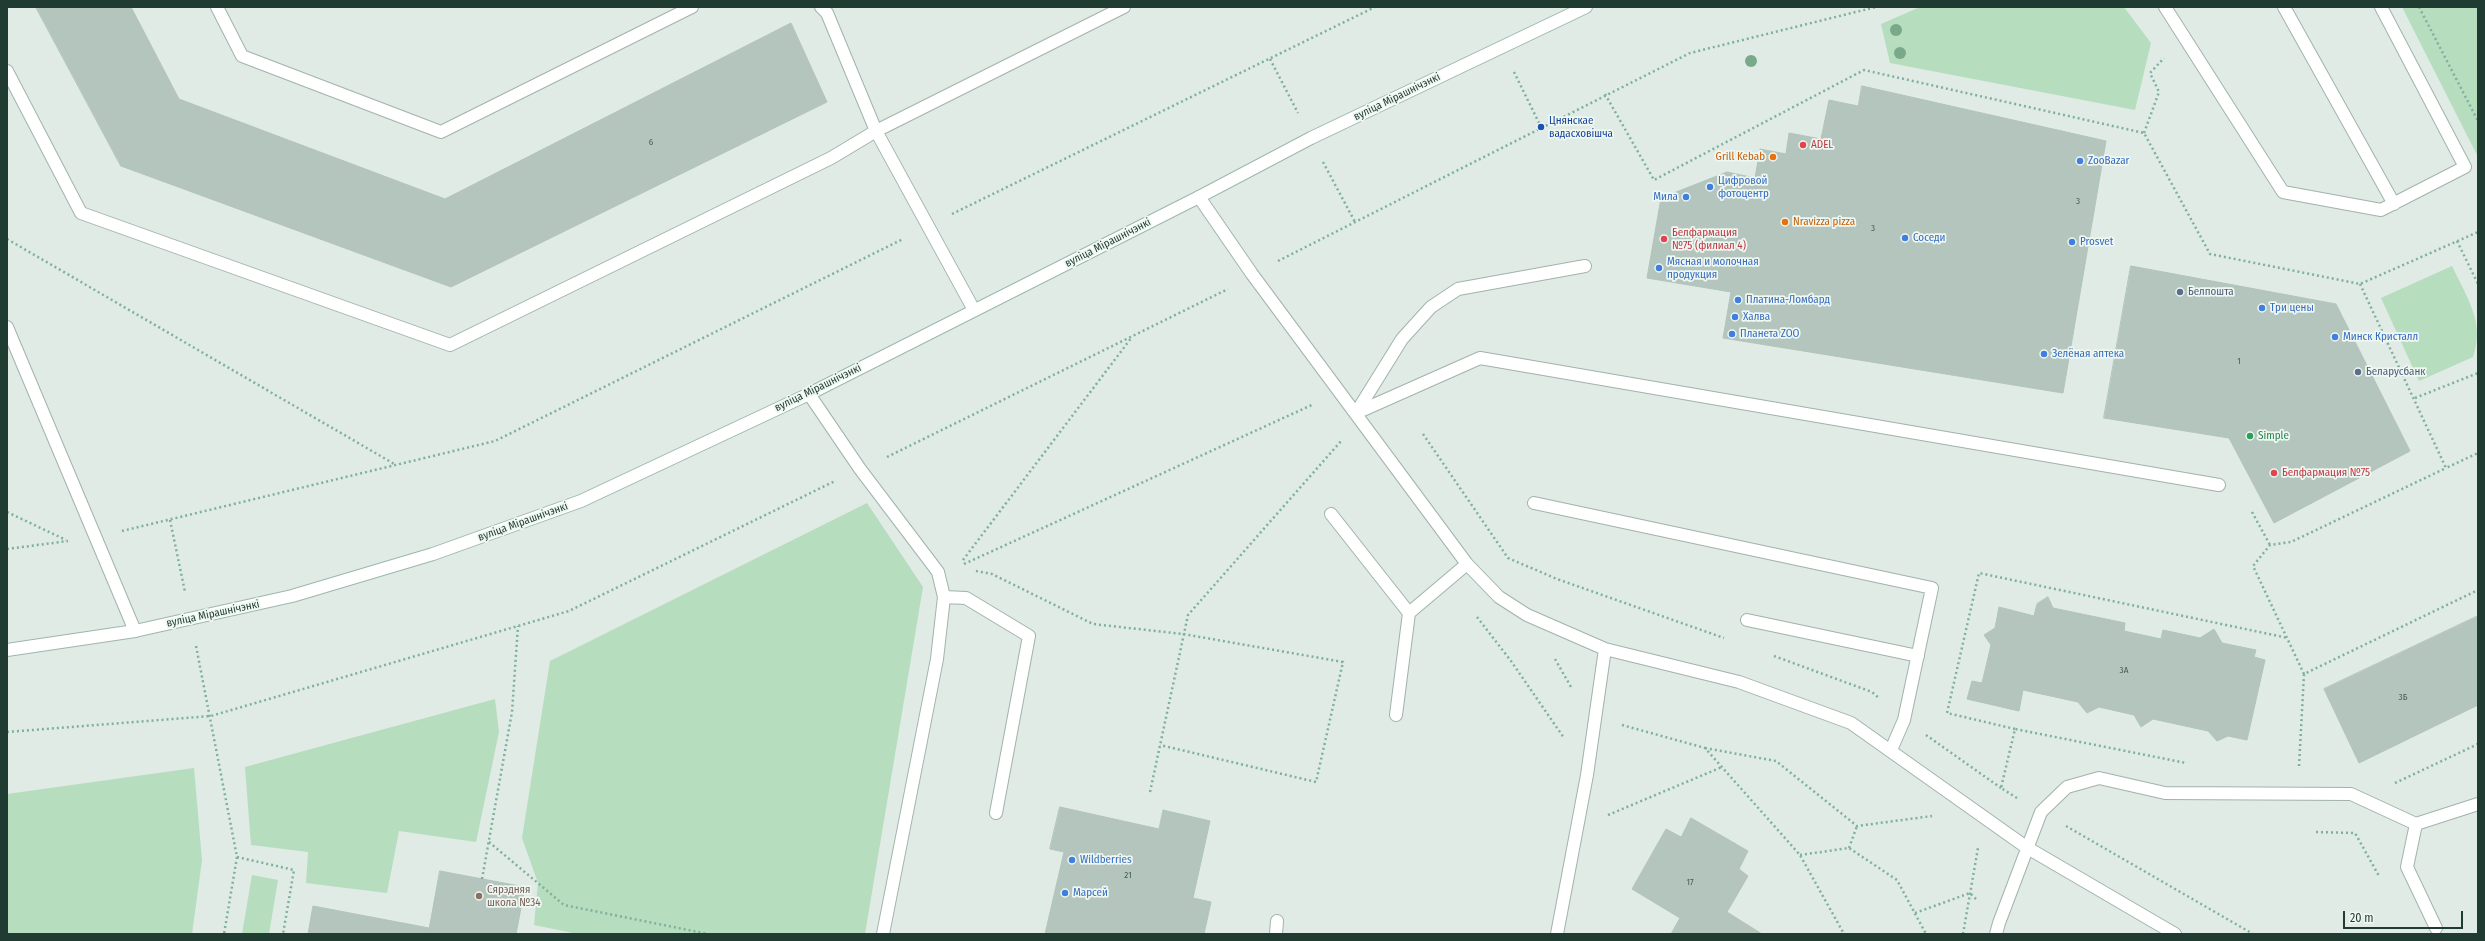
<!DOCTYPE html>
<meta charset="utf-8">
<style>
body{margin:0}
#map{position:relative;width:2485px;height:941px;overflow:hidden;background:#dfebe4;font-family:"Fira Sans Condensed",sans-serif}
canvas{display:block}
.frame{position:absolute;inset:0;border:8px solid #1f3b32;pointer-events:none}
.scale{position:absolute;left:2343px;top:911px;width:120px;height:18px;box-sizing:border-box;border:2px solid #1f3b32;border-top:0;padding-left:5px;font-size:12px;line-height:14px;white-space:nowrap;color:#1f3b32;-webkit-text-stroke:3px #eff7f3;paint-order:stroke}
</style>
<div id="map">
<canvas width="2485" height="941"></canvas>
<div class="frame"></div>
<div class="scale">20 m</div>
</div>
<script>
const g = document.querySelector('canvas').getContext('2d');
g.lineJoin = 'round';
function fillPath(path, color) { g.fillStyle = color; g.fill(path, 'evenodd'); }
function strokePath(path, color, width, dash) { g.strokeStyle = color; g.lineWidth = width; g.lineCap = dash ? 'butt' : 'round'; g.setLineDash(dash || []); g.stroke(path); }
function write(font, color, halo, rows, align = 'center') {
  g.font = font + ' "Fira Sans Condensed",sans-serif'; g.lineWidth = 3.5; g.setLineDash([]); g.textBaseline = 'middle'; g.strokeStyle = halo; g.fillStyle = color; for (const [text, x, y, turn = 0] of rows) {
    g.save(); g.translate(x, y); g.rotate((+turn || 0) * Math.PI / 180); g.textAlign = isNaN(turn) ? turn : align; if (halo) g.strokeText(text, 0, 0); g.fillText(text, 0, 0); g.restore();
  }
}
fillPath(new Path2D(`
 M1920,7H2124L2151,43L2135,110L1890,63L1881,24Z
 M2402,7H2478V157Z
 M2452,266C2467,298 2485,322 2473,357L2419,381L2381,298Z
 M867,503L923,587L865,934H578L534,925L538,883L522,838L550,661Z
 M495,699L499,732L476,842L399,831L387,893L306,883L308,852L251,845L245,767Z
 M194,768L202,860L192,934H7V794Z
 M252,875L278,880L269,934H242Z`), '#b6ddbe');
const building = new Path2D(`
 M36,7H131L179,99L445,199L791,23L827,102L451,287L121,166Z
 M1862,86L2106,141L2063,393L1723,338L1731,292L1647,278L1661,198L1727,172L1755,178L1760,149L1786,154L1789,133L1821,139L1829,100L1858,106Z
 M2131,266L2336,304L2410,451L2274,523L2229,438L2104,418Z
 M2048,597L2053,608L2125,623L2124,631L2161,639L2163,630L2200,638L2214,629L2222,643L2256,650L2254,657L2265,660L2247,740L2228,736L2217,741L2208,731L2153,719L2141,727L2134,715L2099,707L2087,713L2078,702L2023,690L2019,711L1967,699L1972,681L1982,683L1991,645L1984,635L1995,628L1999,607L2034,616L2037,604Z
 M2478,616V705L2359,763L2324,689Z
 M1060,807L1159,829L1163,810L1210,821L1193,898L1211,902L1204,934H1045L1064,852L1050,849Z
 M1691,818L1748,851L1739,869L1748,876L1727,912L1762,934H1671L1680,918L1632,889L1666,829L1681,837Z
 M440,871L525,887L516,934H308L313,906L429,928Z`);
fillPath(building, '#b4c5bd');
strokePath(building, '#b1c4bb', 1);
const lane = new Path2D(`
 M217,7L242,56L441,132L692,7
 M821,7L827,13L876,131L974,310
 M2165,7L2283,192L2381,210L2465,167L2381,7
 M2284,7L2394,204
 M7,71L81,213L450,345L831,158L876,131L1124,7
 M1199,197L1252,274L1467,564L1499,597L1527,615L1605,649L1739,682L1851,723L2026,847L2175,934
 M7,327L135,631
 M809,394L860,469L938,572L944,597L937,659L883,934
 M1356,413L1480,358L2219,485
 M1356,413L1402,339L1431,307L1458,289L1585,266
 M1534,503L1932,588L1904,720L1891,750
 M1331,514L1409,613
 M944,597L966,598L1029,636L996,813
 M1747,620L1918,656
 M1396,715L1409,613L1467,564
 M2416,824L2407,867L2436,928
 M1276,934L1277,921
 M1557,934L1587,775L1605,649
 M1996,934L1999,923L2041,812L2067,787L2099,778L2165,793L2351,794L2416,824L2478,804`);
const secondary = new Path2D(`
 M7,650L135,631L292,596L433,554L581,501L809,394L1199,197L1311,138L1586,7`);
strokePath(lane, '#a2b3ab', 14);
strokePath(secondary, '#9db7ac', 14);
strokePath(new Path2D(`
 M2419,7L2478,121
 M1270,59L1298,113
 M1514,72L1541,127
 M1605,94L1654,180L1864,70L2144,133L2210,254L2360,284L2478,232
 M2144,133L2159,92L2150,73L2164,58
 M1323,162L1355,222
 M952,214L1375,7
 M7,239L396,465
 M2457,241L2478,284
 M1278,261L1690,53L1876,7
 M2360,284L2446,468L2478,453
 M2415,398L2478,373
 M1423,434L1508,558L1557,579L1724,638
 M887,457L1228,289
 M7,512L66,540
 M2252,512L2270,545
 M170,520L185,592
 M122,531L495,441L903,239
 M7,549L68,541
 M963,560L1132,337
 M964,564L1314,404
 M976,571L992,574L1093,624L1183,634L1343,662L1316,782L1160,745
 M1477,617L1511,661L1564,738
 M196,646L237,857L224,934
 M1774,656L1872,692L1880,699
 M1555,659L1571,687
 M2304,674L2253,566L2270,545L2291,542L2446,468
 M1622,725L1705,748L1800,855L1844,934
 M2015,729L1947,713L1979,573L2288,638
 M7,732L211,716L569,611L835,481
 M1926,735L2001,788
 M1705,748L1776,761L1857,826L1932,816
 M2299,766L2304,674L2478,590
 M2395,783L2478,744
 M1150,792L1188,615L1342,440
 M2017,798L2001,788L2015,729L2186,763
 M1608,815L1722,767
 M2066,826L2253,934
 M2316,832L2355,833L2379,876
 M489,842L564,905L708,934
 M1849,848L1857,826
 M1800,855L1849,848L1897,880L1926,934
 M237,857L294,870L283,934
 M482,879L512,712L518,626
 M1915,913L1970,893L1978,901
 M1963,934L1978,848`), '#7eb09d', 2.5, [2, 3]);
strokePath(lane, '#fff', 12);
strokePath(secondary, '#fff', 12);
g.fillStyle = '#7aa98a';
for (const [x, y] of [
 [1896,30],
 [1900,53],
 [1751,61]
]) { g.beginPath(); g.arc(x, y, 6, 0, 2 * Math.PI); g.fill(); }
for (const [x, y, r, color] of [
 [1541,127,4,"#1a4fb4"],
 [1803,145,4,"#e0444e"],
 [1773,157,4,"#e8710a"],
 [2080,161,4,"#3f7fe0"],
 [1710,187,4,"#3f7fe0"],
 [1686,197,4,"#3f7fe0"],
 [1785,222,4,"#e8710a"],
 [1905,238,4,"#3f7fe0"],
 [1664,239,4,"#e0444e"],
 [2072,242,4,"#3f7fe0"],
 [1659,268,4,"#3f7fe0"],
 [2180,292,4,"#5c6f8a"],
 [1738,300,4,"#3f7fe0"],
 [2262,308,4,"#3f7fe0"],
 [1735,317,4,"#3f7fe0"],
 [1732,334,4,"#3f7fe0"],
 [2335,337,4,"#3f7fe0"],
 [2044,354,4,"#3f7fe0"],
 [2358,372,4,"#5c6f8a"],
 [2250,436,4,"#2e9e5b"],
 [2274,473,4,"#e0444e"],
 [1072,860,4,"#3f7fe0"],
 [1065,893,4,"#3f7fe0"],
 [479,896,4,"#8d6e63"]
]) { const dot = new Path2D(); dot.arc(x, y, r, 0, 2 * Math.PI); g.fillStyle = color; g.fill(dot); strokePath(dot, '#eff7f3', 1.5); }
write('9px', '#445e55', null, [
 ["6",651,142],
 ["3",2078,201],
 ["3",1873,228],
 ["1",2239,361],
 ["3А",2124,670],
 ["3Б",2403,697],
 ["21",1128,875],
 ["17",1690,882]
]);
write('11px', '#1f3b32', '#eff7f3', [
 ["вуліца Мірашнічэнкі",1397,97,-26],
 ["вуліца Мірашнічэнкі",1108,243,-27],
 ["вуліца Мірашнічэнкі",818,388,-26],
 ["вуліца Мірашнічэнкі",523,522,-20],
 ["вуліца Мірашнічэнкі",213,614,-12]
]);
write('11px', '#164399', '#eff7f3', [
 ["Цнянскае",1549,121],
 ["вадасховішча",1549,134]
], 'left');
write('11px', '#be3a42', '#eff7f3', [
 ["ADEL",1811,145],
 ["Белфармация",1672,233],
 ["№75 (филиал 4)",1672,246],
 ["Белфармация №75",2282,473]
], 'left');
write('11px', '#c56008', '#eff7f3', [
 ["Grill Kebab",1765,157],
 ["Nravizza pizza",1793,222,"left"]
], 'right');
write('11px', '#366cbe', '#eff7f3', [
 ["ZooBazar",2088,161],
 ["Цифровой",1718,181],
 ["фотоцентр",1718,194],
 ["Мила",1678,197,"right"],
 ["Соседи",1913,238],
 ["Prosvet",2080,242],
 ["Мясная и молочная",1667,262],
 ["продукция",1667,275],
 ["Платина-Ломбард",1746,300],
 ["Три цены",2270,308],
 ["Халва",1743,317],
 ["Планета ZOO",1740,334],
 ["Минск Кристалл",2343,337],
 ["Зелёная аптека",2052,354],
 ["Wildberries",1080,860],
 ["Марсей",1073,893]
], 'left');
write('11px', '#4e5e75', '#eff7f3', [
 ["Белпошта",2188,292],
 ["Беларусбанк",2366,372]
], 'left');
write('11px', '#27864d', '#eff7f3', [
 ["Simple",2258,436]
], 'left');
write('11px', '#785e54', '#eff7f3', [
 ["Сярэдняя",487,890],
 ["школа №34",487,903]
], 'left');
</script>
